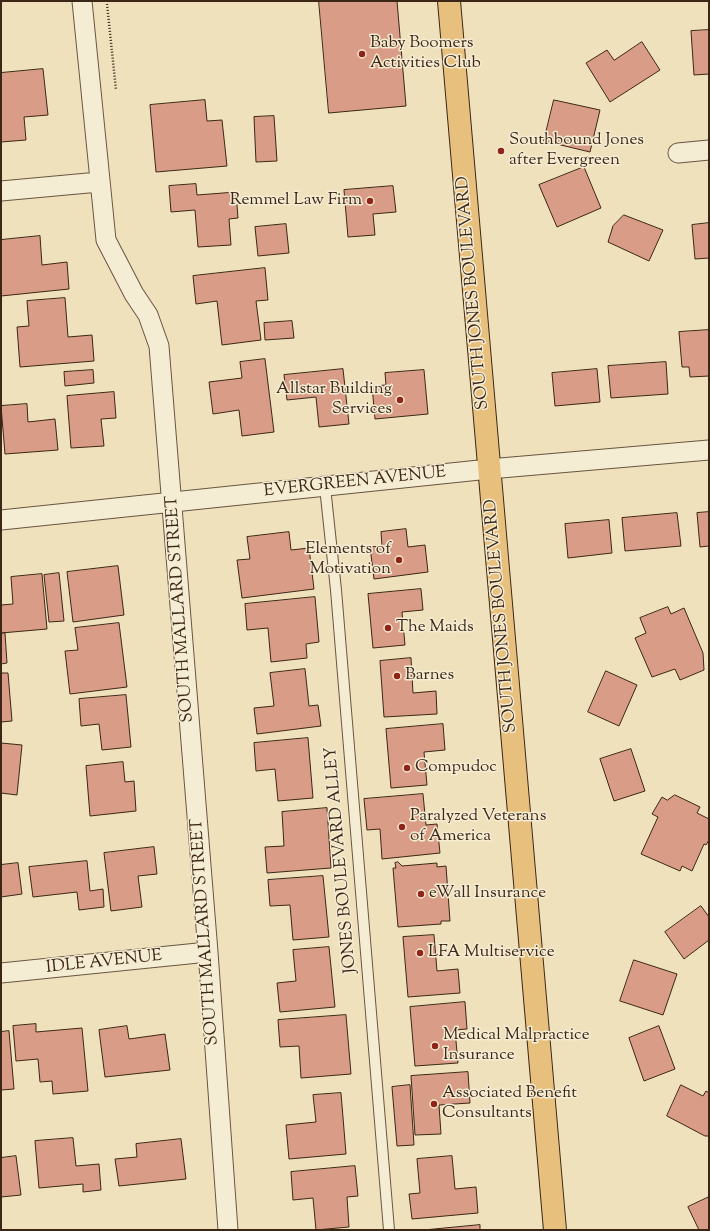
<!DOCTYPE html>
<style>
body{margin:0}
#map{position:relative;width:710px;height:1231px;overflow:hidden;background:#f0e1bd;font-family:"Sorts Mill Goudy",serif}
canvas{display:block}
.frame{position:absolute;inset:0;border:2px solid #3c2616;pointer-events:none}
</style>
<div id="map">
<canvas width="710" height="1231"></canvas>
<div class="frame"></div>
</div>
<script>
const g = document.querySelector('canvas').getContext('2d');
g.lineJoin = 'round';
function fillPath(path, color) { g.fillStyle = color; g.fill(path, 'evenodd'); }
function strokePath(path, color, width, dash) { g.strokeStyle = color; g.lineWidth = width; g.lineCap = dash ? 'butt' : 'round'; g.setLineDash(dash || []); g.stroke(path); }
function write(font, color, halo, rows, align = 'center') {
  g.font = font + ' "Sorts Mill Goudy",serif'; g.lineWidth = 3; g.setLineDash([]); g.textBaseline = 'middle'; g.strokeStyle = halo; g.fillStyle = color; for (const [text, x, y, turn = 0] of rows) {
    g.save(); g.translate(x, y); g.rotate((+turn || 0) * Math.PI / 180); g.textAlign = isNaN(turn) ? turn : align; if (halo) g.strokeText(text, 0, 0); g.fillText(text, 0, 0); g.restore();
  }
}
const building = new Path2D(`
 M319,1H397L406,106L329,113Z
 M709,30V74L694,75L691,31Z
 M642,42L660,70L610,102L586,63L607,50L614,60Z
 M43,69L48,115L24,117L26,140L1,142V73Z
 M205,100L207,121L222,120L227,166L156,172L150,105Z
 M554,100L600,110L590,152L544,141Z
 M274,116L277,161L256,162L254,117Z
 M584,167L601,208L557,227L539,185Z
 M196,184L197,195L236,192L238,218L229,219L231,245L198,247L195,210L171,212L169,186Z
 M393,186L396,212L373,214L375,235L348,237L344,190Z
 M624,215L663,230L649,261L608,242L613,226Z
 M709,223V258L695,259L692,225Z
 M286,224L289,253L258,256L255,227Z
 M40,236L42,265L67,262L69,289L1,296V240Z
 M265,268L268,300L256,301L261,340L222,345L217,301L196,304L193,276Z
 M65,298L68,337L92,335L94,361L20,367L17,327L29,326L27,301Z
 M292,321L294,338L265,340L264,323Z
 M709,330V376L690,377L689,367H682L679,332Z
 M265,359L274,432L242,436L239,410L213,414L209,382L242,378L240,362Z
 M666,362L668,394L611,398L608,366Z
 M343,369L349,424L319,427L316,397L287,400L284,375Z
 M597,369L600,402L555,406L552,373Z
 M93,370L94,383L65,386L64,372Z
 M424,370L428,414L375,419L372,386L386,385L385,373Z
 M114,392L116,418L101,419L104,446L71,448L67,396Z
 M27,404L28,422L55,419L58,450L5,454L1,406Z
 M709,512V546L700,547L697,513Z
 M677,513L681,546L625,551L622,518Z
 M609,520L612,553L568,558L565,524Z
 M406,529L408,547L425,545L428,572L374,579L370,547L382,546L381,532Z
 M289,532L291,550L309,548L314,589L242,598L237,560L250,559L247,537Z
 M118,566L124,615L73,622L67,572Z
 M59,573L64,621L49,622L44,575Z
 M42,574L47,629L1,633V605L13,604L11,577Z
 M421,589L423,610L402,612L405,645L373,648L368,594Z
 M315,597L319,642L306,644L307,658L271,662L268,628L247,630L245,604Z
 M668,607L671,614L684,608L703,653L704,670L680,680L675,669L652,677L635,638L646,633L640,618Z
 M119,623L127,687L70,694L65,651L78,650L75,628Z
 M5,633L7,663L1,664V634Z
 M411,658L413,693L436,691L437,714L384,717L380,661Z
 M305,669L309,706L318,705L321,726L257,734L254,708L274,706L270,673Z
 M606,671L637,685L619,726L588,712Z
 M1,673H8L12,721L1,722Z
 M126,695L131,747L102,750L99,724L81,726L79,699Z
 M443,724L445,750L424,752L427,785L391,788L386,729Z
 M308,738L313,798L278,801L275,769L256,771L254,743Z
 M1,743L22,745L17,795L1,793Z
 M631,749L645,791L614,801L600,759Z
 M123,762L125,782L134,781L136,811L90,816L86,766Z
 M423,794L426,825L437,824L440,853L382,859L380,829L367,830L364,799Z
 M675,795L700,807L697,813L709,819V840L706,845L704,844L692,871L682,866L680,871L641,854L658,817L652,814L662,797L667,800Z
 M327,808L331,868L267,873L265,847L284,846L282,812Z
 M154,847L157,874L138,876L142,907L111,911L104,853Z
 M87,861L90,891L103,889L104,907L79,910L77,892L33,897L29,867Z
 M398,862L402,866L437,863V867L446,866L450,921H441V924L398,927L393,868H396L395,863Z
 M18,863L22,894L1,897V865Z
 M323,876L329,937L293,940L290,905L270,906L268,880Z
 M701,906L709,917V940L684,959L665,932Z
 M434,935L437,971L458,969L460,993L408,997L403,937Z
 M329,947L335,1007L280,1012L277,983L296,981L293,950Z
 M634,960L677,974L663,1015L620,1001Z
 M465,1002L467,1029L455,1030L458,1063L415,1066L410,1007Z
 M346,1015L351,1074L301,1078L299,1046L280,1047L278,1020Z
 M36,1024V1032L82,1028L88,1091L53,1094L52,1081L40,1082L38,1059L16,1061L13,1026Z
 M127,1026L129,1039L165,1034L170,1070L105,1077L99,1030Z
 M659,1026L675,1069L644,1081L629,1038Z
 M9,1031L14,1089L1,1090V1032Z
 M468,1072L470,1103L439,1105L441,1134L415,1135L411,1076Z
 M410,1085L414,1145L397,1146L392,1087Z
 M681,1085L703,1096L706,1091L709,1093V1136H705L667,1116Z
 M341,1093L346,1154L289,1159L286,1125L316,1122L313,1095Z
 M73,1138L76,1166L99,1164L101,1190L83,1192V1184L39,1188L35,1141Z
 M181,1139L186,1179L119,1186L115,1159L137,1157L136,1144Z
 M16,1156L21,1195L1,1197V1158Z
 M452,1156L455,1189L476,1187L478,1213L412,1219L409,1194L420,1193L417,1159Z
 M355,1166L358,1196L347,1197L349,1227L316,1230L313,1198L293,1200L291,1172Z
 M709,1197V1230H699L688,1207Z
 M480,1225V1230H424Z`);
fillPath(building, '#d99c86');
strokePath(building, '#3c2616', 1);
const lane = new Path2D(`
 M325,487L336,590L389,1230`);
const street = new Path2D(`
 M82,1L106,240L134,294L148,315L159,346L208,952L228,1230
 M678,153L709,150
 M1,191L99,182
 M1,520L489,469L709,450
 M1,973L208,952`);
const primary = new Path2D(`
 M449,1L555,1230`);
strokePath(lane, '#695540', 12);
strokePath(street, '#695540', 21);
strokePath(primary, '#3c2616', 24);
strokePath(new Path2D(`
 M107,4L116,90`), '#3c2616', 2.5, [1, 2]);
strokePath(lane, '#f5ecd4', 10);
strokePath(street, '#f5ecd4', 19);
strokePath(primary, '#e8c07e', 22);
for (const [x, y, r, color] of [
 [362,54,4,"#8f2418"],
 [501,151,4,"#8f2418"],
 [370,201,4,"#8f2418"],
 [400,400,4,"#8f2418"],
 [399,560,4,"#8f2418"],
 [388,628,4,"#8f2418"],
 [397,676,4,"#8f2418"],
 [407,768,4,"#8f2418"],
 [402,827,4,"#8f2418"],
 [421,894,4,"#8f2418"],
 [420,953,4,"#8f2418"],
 [435,1046,4,"#8f2418"],
 [434,1104,4,"#8f2418"]
]) { const dot = new Path2D(); dot.arc(x, y, r, 0, 2 * Math.PI); g.fillStyle = color; g.fill(dot); strokePath(dot, '#f5ecd4', 1.5); }
write('17px', '#3c2616', '#f5ecd4', [
 ["Baby Boomers",370,44],
 ["Activities Club",370,64],
 ["Southbound Jones",509,141],
 ["after Evergreen",509,161],
 ["Remmel Law Firm",362,201,"right"],
 ["Allstar Building",392,390,"right"],
 ["Services",392,410,"right"],
 ["Elements of",391,550,"right"],
 ["Motivation",391,570,"right"],
 ["The Maids",396,628],
 ["Barnes",405,676],
 ["Compudoc",415,768],
 ["Paralyzed Veterans",410,817],
 ["of America",410,837],
 ["eWall Insurance",429,894],
 ["LFA Multiservice",428,953],
 ["Medical Malpractice",443,1036],
 ["Insurance",443,1056],
 ["Associated Benefit",442,1094],
 ["Consultants",442,1114]
], 'left');
write('17px', '#3c2616', '#f5ecd4', [
 ["SOUTH JONES BOULEVARD",474,293,-95],
 ["EVERGREEN AVENUE",355,483,-6],
 ["SOUTH MALLARD STREET",181,609,-94],
 ["SOUTH JONES BOULEVARD",502,616,-95],
 ["JONES BOULEVARD ALLEY",342,860,-95],
 ["SOUTH MALLARD STREET",206,932,-94],
 ["IDLE AVENUE",104,963,-6]
]);
</script>
